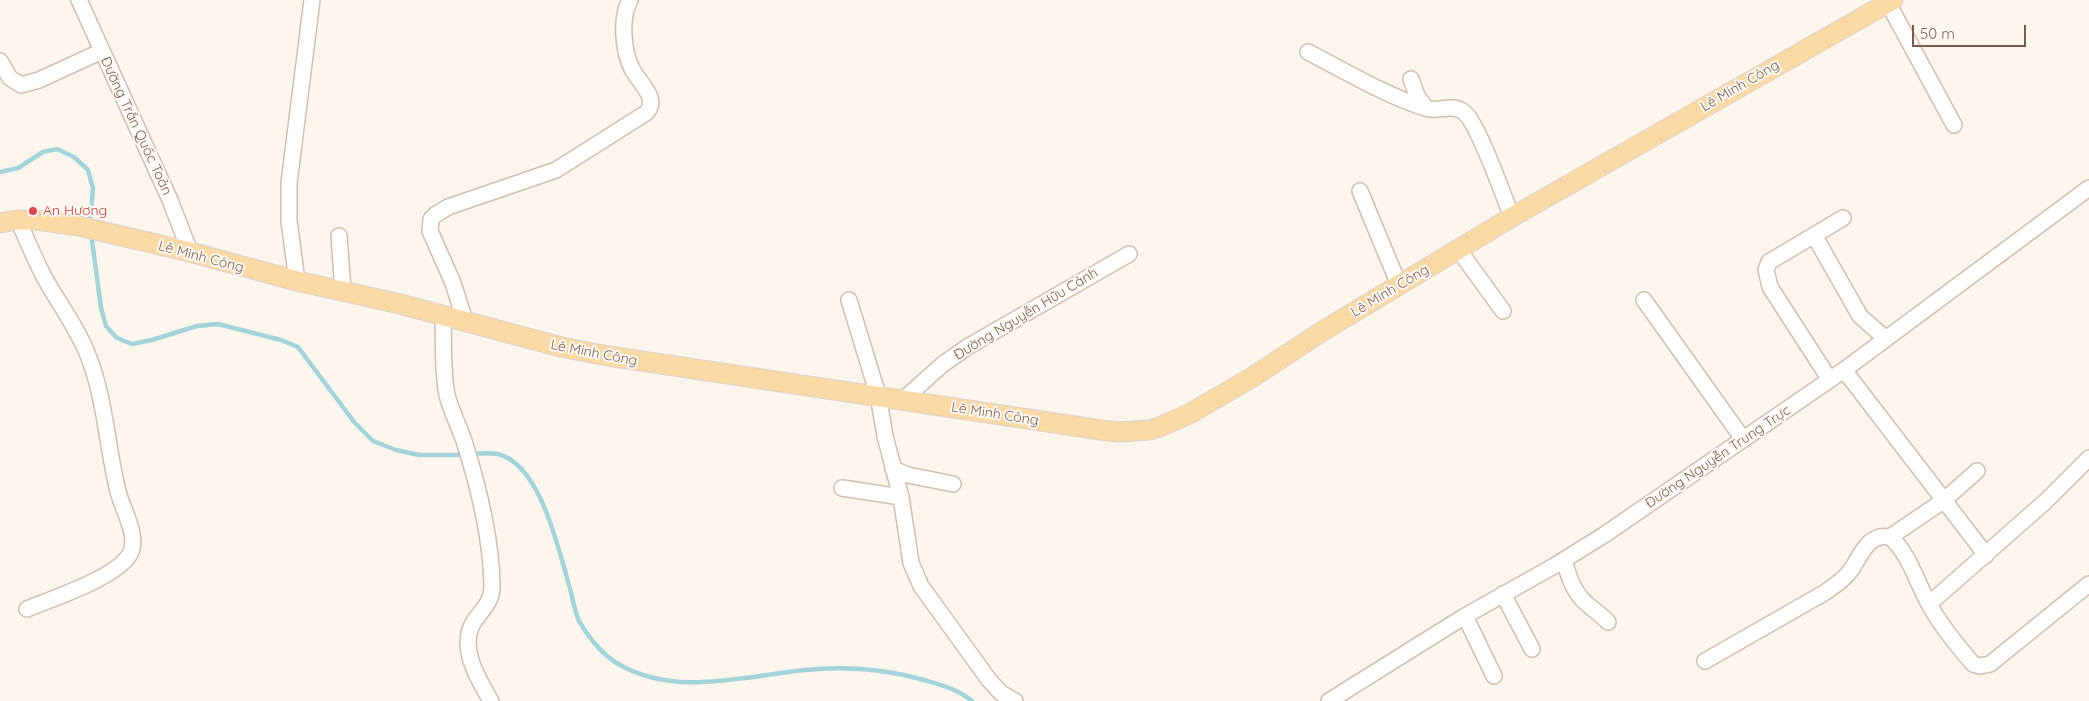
<!DOCTYPE html>
<meta charset="utf-8">
<style>
body{margin:0}
#map{position:relative;width:2089px;height:701px;overflow:hidden;background:#fdf6ec;font-family:Quicksand,sans-serif}
canvas{display:block}
.scale{position:absolute;left:1912px;top:25px;width:114px;height:22px;box-sizing:border-box;border:2px solid #7a5c4d;border-top:0;padding-left:6px;font-size:15px;line-height:18px;white-space:nowrap;color:#7a5c4d;-webkit-text-stroke:4px #fffaf3;paint-order:stroke}
</style>
<div id="map">
<canvas width="2089" height="701"></canvas>
<div class="scale">50 m</div>
</div>
<script>
const g = document.querySelector('canvas').getContext('2d');
g.lineJoin = 'round';
function strokePath(path, color, width, dash) { g.strokeStyle = color; g.lineWidth = width; g.lineCap = dash ? 'butt' : 'round'; g.setLineDash(dash || []); g.stroke(path); }
function write(font, color, halo, rows, align = 'center') {
  g.font = font + ' Quicksand,sans-serif'; g.lineWidth = 4; g.setLineDash([]); g.textBaseline = 'middle'; g.strokeStyle = halo; g.fillStyle = color; for (const [text, x, y, turn = 0] of rows) {
    g.save(); g.translate(x, y); g.rotate((+turn || 0) * Math.PI / 180); g.textAlign = isNaN(turn) ? turn : align; if (halo) g.strokeText(text, 0, 0); g.fillText(text, 0, 0); g.restore();
  }
}
strokePath(new Path2D(`
 M0,172L18,168L43,152L57,149L74,157L88,170L93,188L90,223
 M91,233L101,308L106,326L117,338L132,344L152,340L197,326L218,324L281,340L298,347L354,422L373,441L396,450L419,455H464
 M472,454C480,454 490,452 498,454C542,465 559,553 571,592C573,601 575,612 579,621C589,638 602,655 620,665C677,697 744,676 805,670C845,666 886,669 924,680C943,686 956,688 972,701`), '#a5d3da', 4.5);
const minor = new Path2D(`
 M79,0L170,200L190,252
 M1888,3L1954,125
 M1308,52C1345,71 1385,95 1425,108C1438,113 1452,102 1465,113C1479,126 1503,195 1512,217
 M0,61L10,78L21,85L39,80L102,51
 M1411,79L1417,96L1426,108
 M1360,191L1399,285
 M18,220C26,238 34,257 43,275C58,303 78,328 89,358C106,402 107,450 119,495C124,512 139,537 130,554C116,578 53,598 27,609
 M1814,235L1860,316L1886,339
 M339,236L343,291
 M1458,249L1503,311
 M297,281L289,221V183L312,0
 M849,300L878,395L885,436L901,497L911,563L921,586L989,680L1001,693L1015,701
 M1644,300L1743,439
 M443,315C444,341 442,369 447,395C451,411 459,426 464,441C478,485 491,537 492,584C493,600 484,608 475,620C457,645 478,679 491,701
 M465,321L453,283L430,231L431,219L435,215L448,207L556,170L646,113C651,108 652,102 649,95C645,86 637,78 632,69C623,51 620,18 630,0
 M1844,370L1986,555
 M1830,380L1770,287L1766,270L1769,262L1843,218
 M904,399L943,364L969,346L1129,254
 M893,469L908,475L953,484
 M842,488L901,497
 M1890,537L1943,501L1977,471
 M1564,560C1568,574 1572,588 1582,599C1590,608 1600,613 1608,622
 M1503,594L1532,649
 M1929,604L2046,501L2089,458
 M1465,616L1494,676
 M1705,661L1824,593C1834,586 1844,580 1851,570C1861,555 1868,533 1890,537C1909,553 1917,583 1929,604C1941,626 1957,645 1973,664L1980,666L1990,664L2089,584
 M1329,701L1465,616L1554,566L1604,535L1844,370L2089,188`);
const major = new Path2D(`
 M0,223L18,220H36L79,226L190,252L297,281L400,304L561,347L608,356L1101,430L1118,432L1150,430L1162,426L1191,413L1251,378L1321,332L1512,217L1893,0`);
strokePath(minor, '#d1beb0', 18);
strokePath(major, '#dad1cd', 21);
strokePath(minor, '#fff', 15);
strokePath(major, '#fbd9a5', 19);
for (const [x, y, r, color] of [
 [33,211,5,"#e0444e"]
]) { const dot = new Path2D(); dot.arc(x, y, r, 0, 2 * Math.PI); g.fillStyle = color; g.fill(dot); strokePath(dot, '#fffaf3', 2); }
write('14px', '#7a5c4d', '#fffaf3', [
 ["Lê Minh Công",1740,86,-30],
 ["Đường Trần Quốc Toản",136,126,65],
 ["Lê Minh Công",201,257,15],
 ["Lê Minh Công",1390,291,-31],
 ["Đường Nguyễn Hữu Cảnh",1026,314,-31],
 ["Lê Minh Công",594,353,11],
 ["Lê Minh Công",995,414,9],
 ["Đường Nguyễn Trung Trực",1718,457,-34]
]);
write('14px', '#be3a42', '#fffaf3', [
 ["An Hương",43,211]
], 'left');
</script>
